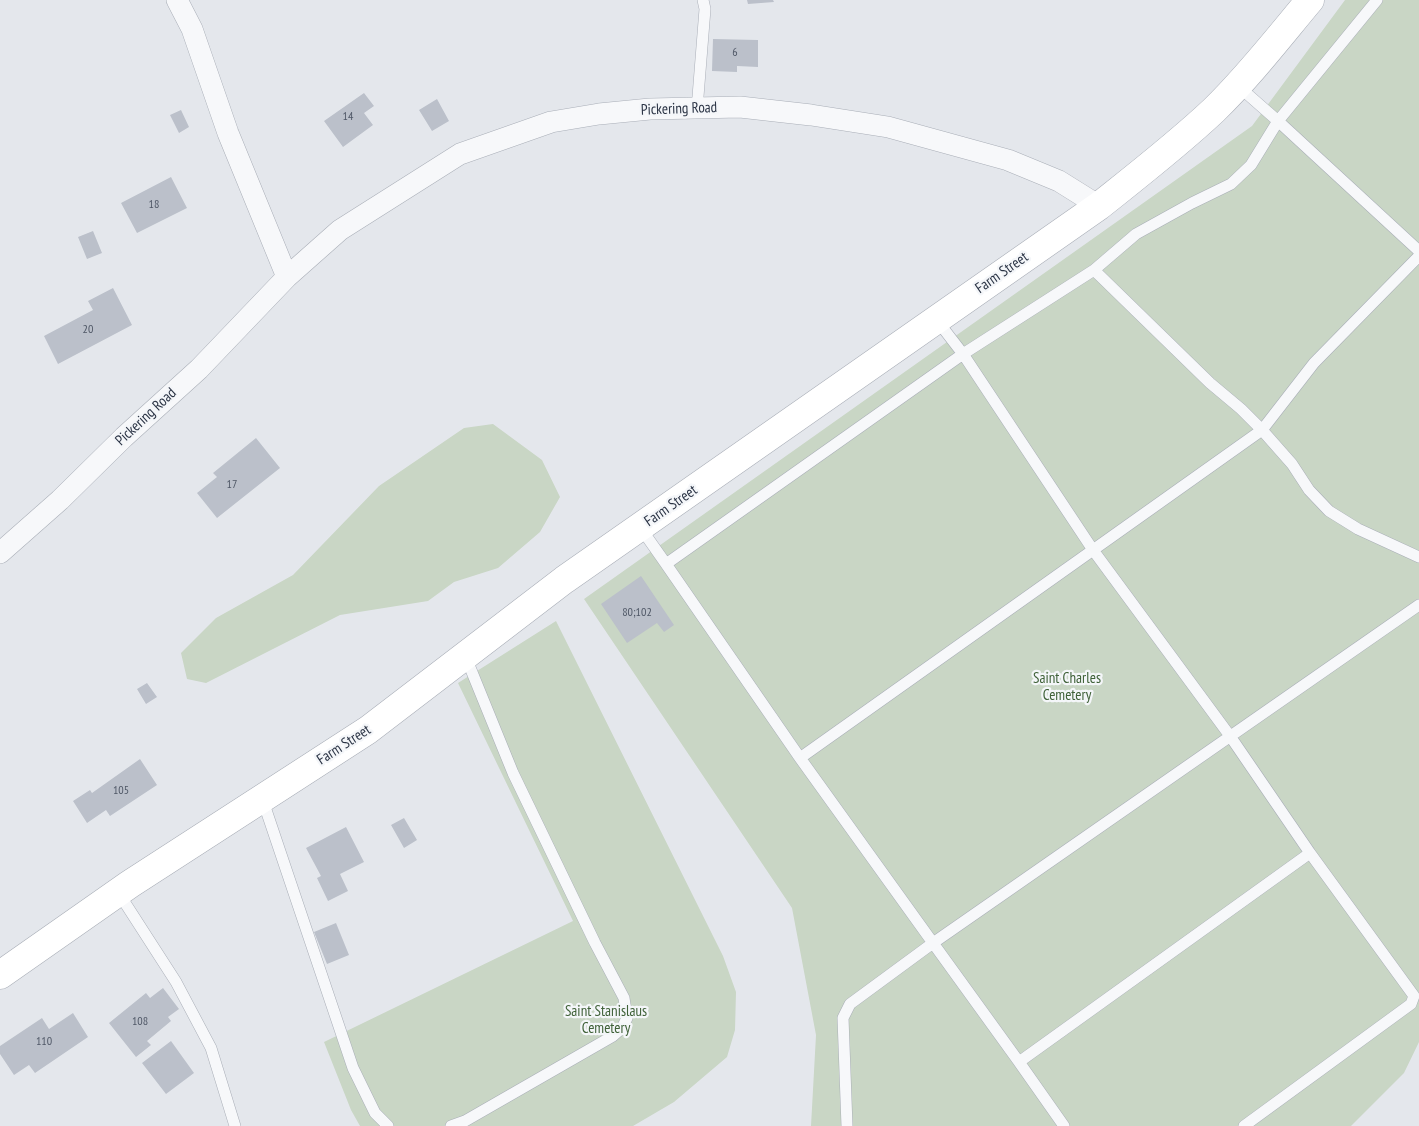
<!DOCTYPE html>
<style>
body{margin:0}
canvas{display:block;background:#e4e7ec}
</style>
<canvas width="1419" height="1126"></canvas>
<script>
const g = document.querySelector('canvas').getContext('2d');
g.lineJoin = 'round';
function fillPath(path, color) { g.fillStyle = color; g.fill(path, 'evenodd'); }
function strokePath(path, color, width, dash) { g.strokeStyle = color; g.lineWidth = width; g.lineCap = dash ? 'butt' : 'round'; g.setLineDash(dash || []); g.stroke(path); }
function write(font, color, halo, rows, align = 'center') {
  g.font = font + ' "PT Sans Narrow",sans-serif'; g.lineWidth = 4.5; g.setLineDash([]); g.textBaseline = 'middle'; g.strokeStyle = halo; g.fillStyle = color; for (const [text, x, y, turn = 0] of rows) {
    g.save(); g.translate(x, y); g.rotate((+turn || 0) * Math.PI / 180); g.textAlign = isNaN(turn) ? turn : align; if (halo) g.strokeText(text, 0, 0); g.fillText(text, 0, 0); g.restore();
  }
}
fillPath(new Path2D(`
 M1345,0H1419V1042L1404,1073L1351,1126H811L816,1035L792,908L584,599L1252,126Z
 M493,424L542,460L560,497L540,532L498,568L454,582L428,601L340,615L206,683L187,679L181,653L216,618L293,575L379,486L464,428Z
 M556,621L723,956L736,992L735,1030L727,1057L674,1102L633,1126H360L351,1110L324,1042L573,921L458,683Z`), '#c9d6c5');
fillPath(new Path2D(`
 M747,0H773L774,2L748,4Z
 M713,39L758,40V67L737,66V72L712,71Z
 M364,93L374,106L364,113L373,125L343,147L324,121Z
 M437,99L449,121L432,131L419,110Z
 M181,110L189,127L179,133L170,115Z
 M171,177L187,208L137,233L121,203Z
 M93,231L102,253L87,259L78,237Z
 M113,288L132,325L58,364L44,336L93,310L88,301Z
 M256,438L280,468L217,518L197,493L217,477L213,473Z
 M641,576L674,625L664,632L657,623L627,643L601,604Z
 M147,683L157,697L146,704L137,689Z
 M140,759L157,785L110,816L106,810L87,823L73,801L90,790L92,793Z
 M404,818L417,840L404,848L391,825Z
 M346,827L364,862L340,874L348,891L328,901L317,878L321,876L306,848Z
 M336,923L349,955L327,964L314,932Z
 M163,988L179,1009L168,1017L171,1021L147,1041L151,1045L136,1057L109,1023L146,993L150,998Z
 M73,1013L88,1037L35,1073L29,1065L14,1075L0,1054V1046L42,1018L49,1029Z
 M171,1041L194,1073L166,1094L142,1063Z`), '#bbc0ca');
const lane = new Path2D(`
 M1237,85L1278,121L1377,0
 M697,109L705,9L703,0
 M1419,256L1314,363L1262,430L1292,464L1309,490L1329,511L1358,529L1419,557
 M936,319L963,354L1093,550L1262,430L1241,409L1210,383L1094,270
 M640,527L666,564L963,354L1094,270L1136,234L1192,203L1231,184L1251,165L1278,121L1419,251
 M666,564L800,758L933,943L850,1004L843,1018L847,1126
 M800,758L1093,550L1230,736L1310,853L1414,996L1411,1004L1244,1126
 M262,798L353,1068L375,1113L388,1126
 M118,892L176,982L211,1048L235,1126
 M1019,1062L933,943L1419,605
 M451,1126L465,1121L613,1036L622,1028L627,1018L624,998L595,943L513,773L465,655
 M1064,1126L1019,1062L1310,853`);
const street = new Path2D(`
 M177,0L192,29L228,133L287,277
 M0,553L60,500L124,437L199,369L287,277L340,230L460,154L551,122L599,114L650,109L740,107L811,115L888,127L1008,160L1059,181L1099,206`);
const secondary = new Path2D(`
 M0,975L130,884L368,730L564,580L1099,206C1138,175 1178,144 1214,110C1249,76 1279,37 1310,0`);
strokePath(lane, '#a9aeb7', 12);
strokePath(street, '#a9aeb7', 22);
strokePath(secondary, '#a9aeb7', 29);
strokePath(lane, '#f7f8fa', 11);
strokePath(street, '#f7f8fa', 21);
strokePath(secondary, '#fff', 28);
write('12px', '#4f5766', null, [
 ["6",735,53],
 ["14",348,117],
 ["18",154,205],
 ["20",88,330],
 ["17",232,485],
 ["80;102",637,613],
 ["105",121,791],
 ["108",140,1022],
 ["110",44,1042]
]);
write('15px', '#2b3445', '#f4f6f9', [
 ["Pickering Road",679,109,-2],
 ["Farm Street",1002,273,-35],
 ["Pickering Road",146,417,-43],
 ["Farm Street",671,506,-35],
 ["Farm Street",344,745,-33]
]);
write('15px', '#3f6138', '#f4f6f9', [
 ["Saint Charles",1067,679],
 ["Cemetery",1067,696],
 ["Saint Stanislaus",606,1012],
 ["Cemetery",606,1029]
]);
</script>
